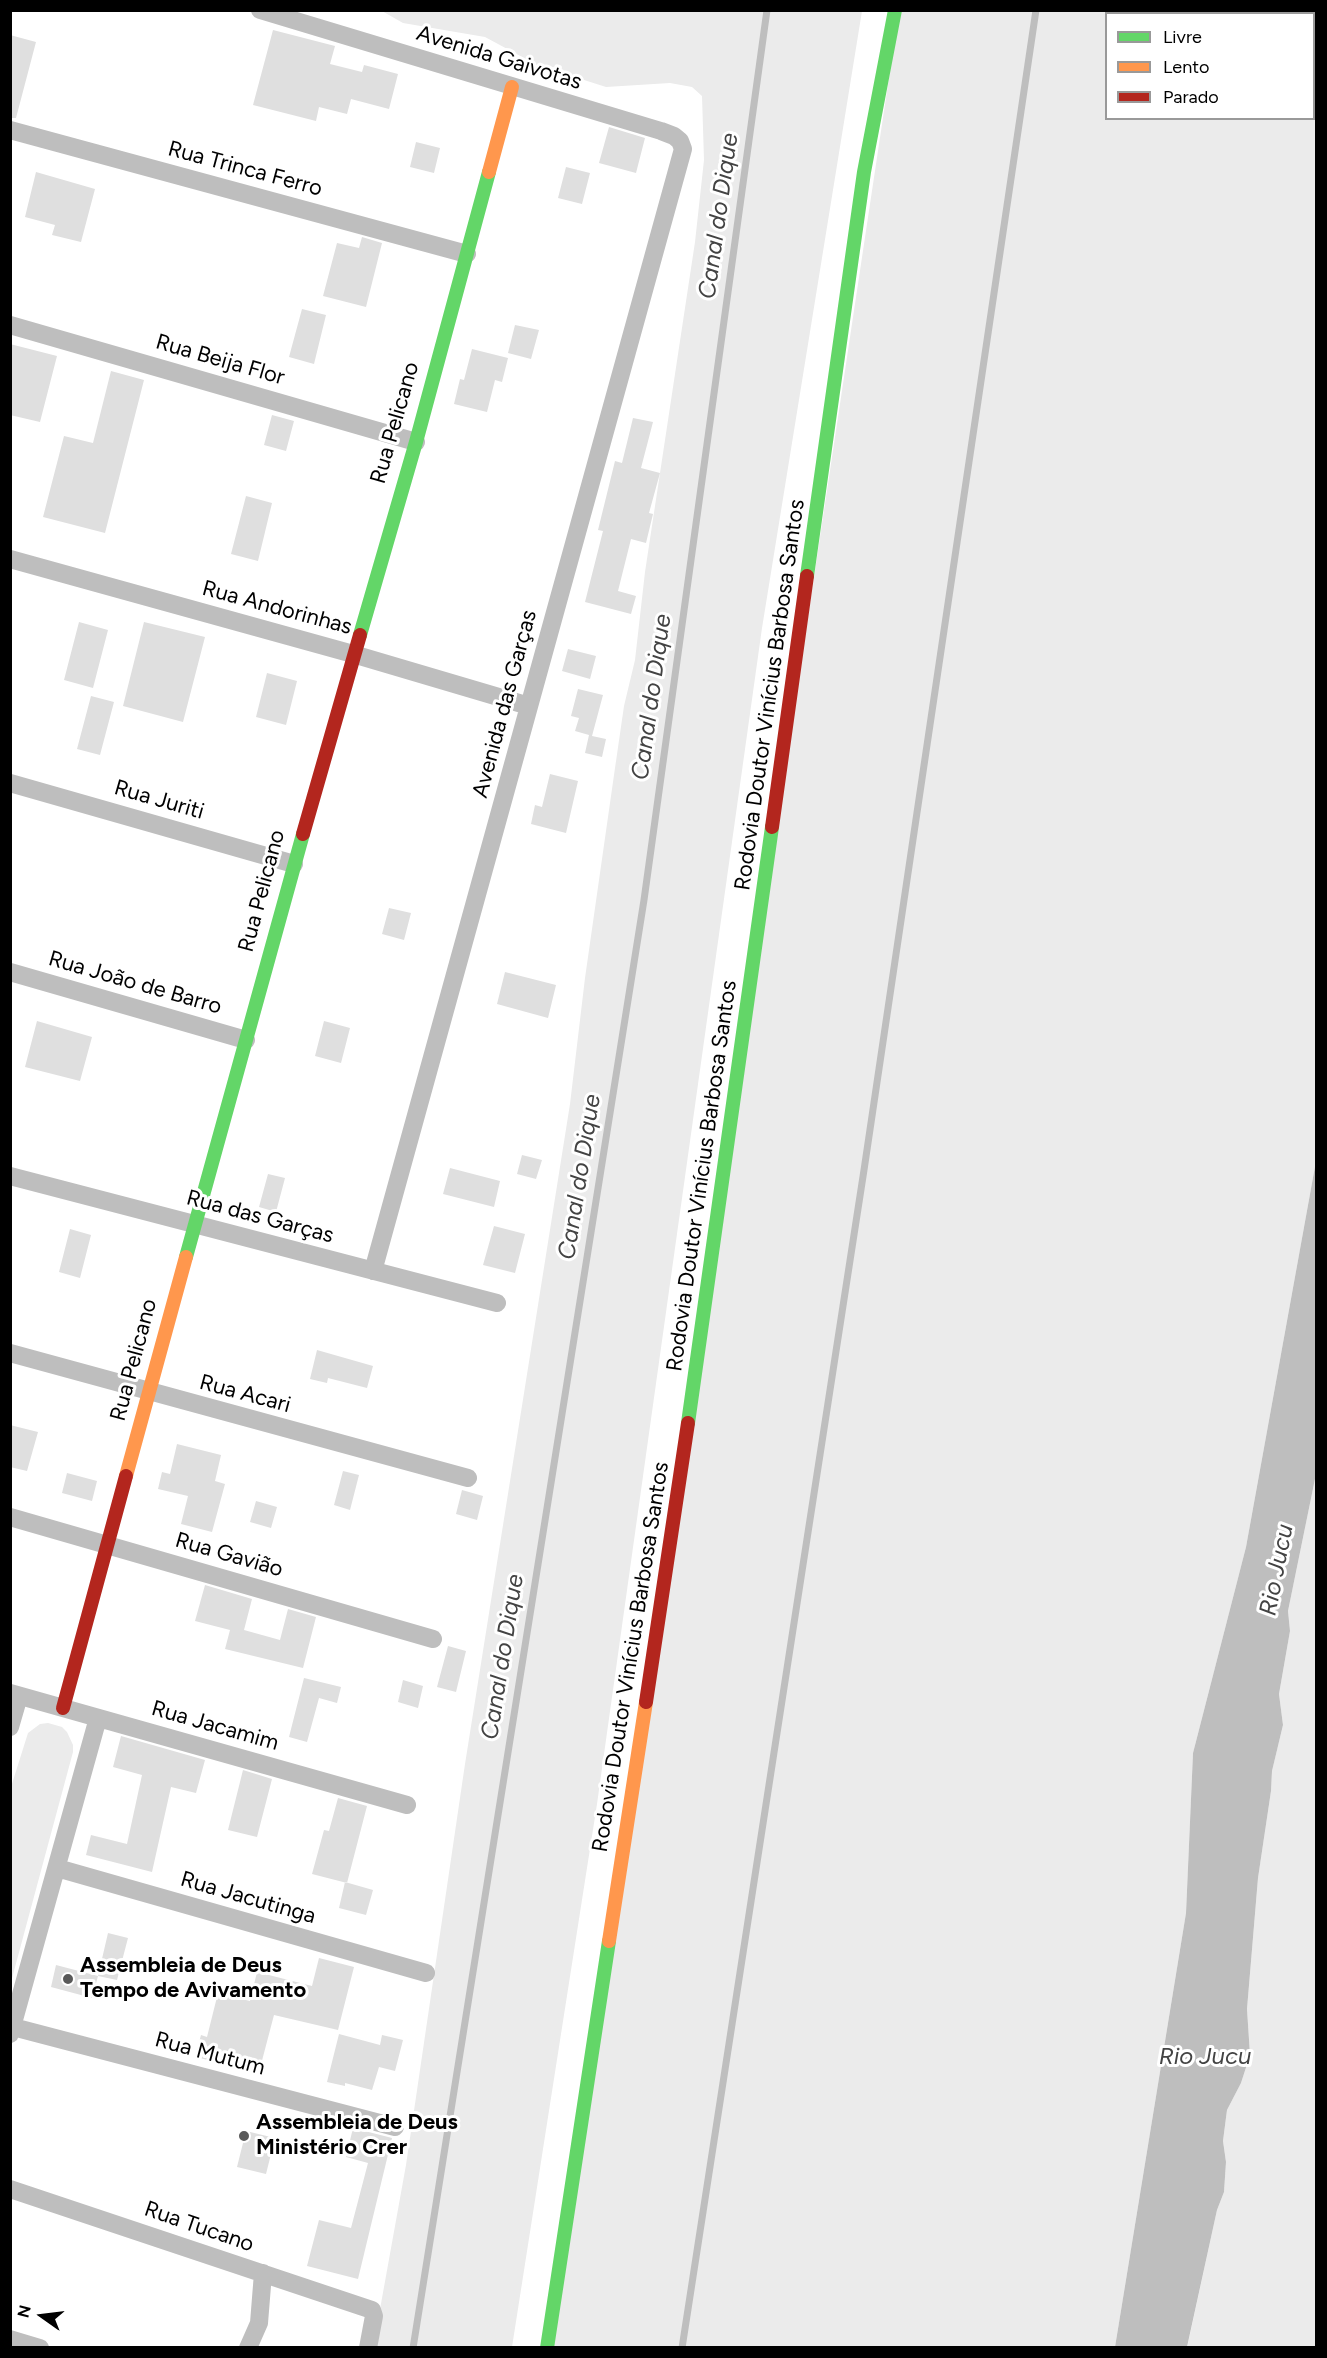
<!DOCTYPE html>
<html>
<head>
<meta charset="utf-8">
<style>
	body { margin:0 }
	#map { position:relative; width:1327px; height:2358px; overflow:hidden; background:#fff; font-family:Figtree,sans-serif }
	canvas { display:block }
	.frame { position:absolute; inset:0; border:12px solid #000; pointer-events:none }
	.legend { position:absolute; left:1105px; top:12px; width:210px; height:108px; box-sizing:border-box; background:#fff; border:2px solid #999; margin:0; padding:8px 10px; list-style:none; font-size:18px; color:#000 }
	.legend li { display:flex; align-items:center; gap:12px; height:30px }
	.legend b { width:30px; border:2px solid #999 }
	.north { position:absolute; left:12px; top:2286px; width:60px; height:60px; -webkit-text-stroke:4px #fff; paint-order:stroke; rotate:284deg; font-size:16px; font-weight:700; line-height:24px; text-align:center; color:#000 }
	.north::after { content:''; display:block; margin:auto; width:21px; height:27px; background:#000; clip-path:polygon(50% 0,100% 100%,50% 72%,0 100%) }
</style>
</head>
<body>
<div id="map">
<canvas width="1327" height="2358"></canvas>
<div class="frame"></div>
<ul class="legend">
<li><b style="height:8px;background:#63d668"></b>Livre</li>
<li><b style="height:8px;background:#ff974d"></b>Lento</li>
<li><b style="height:8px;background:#b3261e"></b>Parado</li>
</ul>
<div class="north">N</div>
</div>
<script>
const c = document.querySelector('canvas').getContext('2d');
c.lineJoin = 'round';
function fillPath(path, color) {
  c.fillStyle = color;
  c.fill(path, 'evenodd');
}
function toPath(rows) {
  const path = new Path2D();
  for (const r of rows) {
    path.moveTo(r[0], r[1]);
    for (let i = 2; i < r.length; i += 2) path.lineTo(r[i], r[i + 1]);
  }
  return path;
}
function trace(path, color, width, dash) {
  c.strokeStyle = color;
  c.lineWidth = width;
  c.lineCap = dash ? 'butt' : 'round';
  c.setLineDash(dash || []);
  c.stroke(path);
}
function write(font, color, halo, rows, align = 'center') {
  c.font = font + ' Figtree,sans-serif';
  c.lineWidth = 6;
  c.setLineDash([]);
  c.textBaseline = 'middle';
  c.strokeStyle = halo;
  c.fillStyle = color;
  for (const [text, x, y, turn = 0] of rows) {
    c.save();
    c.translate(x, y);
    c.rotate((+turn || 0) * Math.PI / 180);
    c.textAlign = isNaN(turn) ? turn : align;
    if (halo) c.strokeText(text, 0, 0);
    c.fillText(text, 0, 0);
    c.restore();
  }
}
fillPath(toPath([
	[382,11,862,11,762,628,597,1804,512,2347,373,2348,406,2165,465,1764,570,1104,585,978,614,775,624,706,635,660,645,572,695,242,704,160,702,96,692,87,670,83,606,87,537,65,485,37,403,23],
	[899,11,1316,11,1316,1161,1246,1547,1193,1753,1186,1913,1115,2347,548,2348],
	[1106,14,1314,14,1314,118,1106,118],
	[1316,1474,1316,2347,1187,2348,1217,2210,1224,2192,1226,2162,1223,2141,1227,2110,1241,2083,1250,2055,1247,2009,1258,1878,1271,1791,1272,1771,1283,1725,1279,1694,1290,1631,1288,1611],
	[48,1723,62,1727,67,1732,73,1745,73,1752,11,1982,11,1787,28,1733,40,1724]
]), '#ebebeb');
fillPath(toPath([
	[1316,1161,1316,1474,1288,1611,1290,1631,1279,1694,1283,1725,1272,1771,1271,1791,1258,1878,1247,2009,1250,2055,1241,2083,1227,2110,1223,2141,1226,2162,1224,2192,1217,2210,1187,2347,1115,2347,1186,1913,1193,1753,1246,1547]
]), '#bebebe');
trace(toPath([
	[413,2348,644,900,767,10],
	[682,2348,864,1170,1036,10]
]), '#bebebe', 7);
fillPath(toPath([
	[273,30,335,46,330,64,362,72,364,65,398,74,389,109,351,99,347,114,319,107,316,121,253,105],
	[10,35,36,42,16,118,10,118],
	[609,127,645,138,636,173,599,163],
	[416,142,440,148,434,173,410,167],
	[566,167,590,173,582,204,558,198],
	[36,172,95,189,81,242,52,235,55,225,25,217],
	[362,237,382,243,366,307,323,296,337,243,359,248],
	[302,309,326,315,314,364,289,357],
	[515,325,539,330,531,359,508,353],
	[10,344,57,356,40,422,10,415],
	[472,349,508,358,502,382,495,380,487,412,454,404,460,379,464,380],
	[111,371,144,380,105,533,43,517,64,436,93,443],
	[272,415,294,421,286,451,264,445],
	[633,418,653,422,641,468,660,473,649,513,653,514,646,543,631,539,618,591,636,596,631,614,585,602,603,531,598,530,615,461,622,463],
	[246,496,272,503,258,561,231,554],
	[79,622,108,630,93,688,64,680],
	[144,622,205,637,183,722,123,706],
	[568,649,596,656,590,679,562,671],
	[267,673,297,681,286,725,256,717],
	[578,689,603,695,592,736,606,739,602,757,585,753,589,735,575,731,579,718,571,716],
	[91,696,114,702,100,755,77,749],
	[550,774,578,781,566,833,531,824,535,805,542,807],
	[389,908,411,913,404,940,382,934],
	[505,972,556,985,548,1018,497,1004],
	[37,1021,92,1037,80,1081,25,1067],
	[324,1021,350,1028,341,1063,315,1056],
	[522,1155,542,1160,536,1179,517,1174],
	[450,1168,500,1181,494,1207,443,1194],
	[268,1174,285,1178,276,1212,259,1207],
	[494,1226,525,1234,515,1273,483,1265],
	[70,1229,91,1235,80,1278,59,1272],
	[317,1350,373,1366,367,1388,328,1378,327,1383,310,1379],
	[10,1425,38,1432,27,1471,10,1467],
	[177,1444,221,1455,215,1481,225,1484,212,1532,181,1524,188,1496,158,1489,162,1472,170,1474],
	[343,1471,359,1475,350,1510,334,1505],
	[67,1473,97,1481,92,1501,62,1493],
	[462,1490,483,1496,477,1520,456,1514],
	[256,1501,277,1507,271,1528,250,1522],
	[205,1585,252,1599,244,1630,280,1640,288,1609,316,1617,303,1668,225,1649,230,1630,195,1621],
	[448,1646,466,1651,456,1692,437,1687],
	[304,1678,341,1687,337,1703,319,1698,307,1742,289,1737],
	[403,1680,423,1686,418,1708,398,1702],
	[121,1736,205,1760,196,1793,171,1787,152,1872,86,1855,91,1835,127,1844,142,1775,113,1767],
	[243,1770,272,1779,257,1837,228,1830],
	[338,1798,367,1806,347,1883,312,1874,324,1830,329,1831],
	[345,1882,373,1890,366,1915,339,1908],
	[108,1933,128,1938,117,1980,98,1976],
	[319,1958,354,1967,338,2030,274,2015,259,2072,195,2057,201,2035,207,2037,218,1993,250,2001,257,1972,312,1986],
	[56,1965,98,1976,92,1998,51,1987],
	[339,2034,380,2045,382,2035,403,2040,395,2071,379,2067,372,2090,345,2083,345,2086,327,2082],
	[353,2128,392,2138,358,2279,307,2266,319,2220,351,2228,368,2163,346,2157],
	[246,2131,275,2138,266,2174,237,2167]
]), '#dfdfdf');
trace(toPath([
	[260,10,661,131,674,136,680,141,683,149,373,1271],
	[10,130,467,254],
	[10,325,416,442],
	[10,559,353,654,529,706],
	[10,783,294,864],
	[10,972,246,1040],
	[10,1176,497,1303],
	[10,1353,468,1478],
	[10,1517,433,1639],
	[10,1693,407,1805],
	[10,1727,19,1696],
	[57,1868,426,1973],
	[13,2027,395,2127],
	[10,2034,98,1718],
	[10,2189,372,2310,374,2316,368,2348],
	[10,2339,40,2348],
	[248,2348,259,2323,263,2273]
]), '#bebebe', 18);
trace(toPath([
	[807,576,864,172,895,10],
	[360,635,416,442,489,172],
	[186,1257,303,834],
	[688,1423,772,827],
	[547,2348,609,1941]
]), '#63d668', 14);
trace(toPath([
	[489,172,512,87],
	[126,1476,186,1257],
	[609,1941,646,1702]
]), '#ff974d', 14);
trace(toPath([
	[772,827,807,576],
	[303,834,360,635],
	[646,1702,688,1423],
	[63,1708,126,1476]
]), '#b3261e', 14);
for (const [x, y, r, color] of [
	[68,1979,6,"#595959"],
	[244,2136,6,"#595959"]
]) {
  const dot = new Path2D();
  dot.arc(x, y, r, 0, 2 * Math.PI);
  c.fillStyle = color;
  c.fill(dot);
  trace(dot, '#fff', 2);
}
write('22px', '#000', '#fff', [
	["Avenida Gaivotas",499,58,17],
	["Rua Trinca Ferro",245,169,15],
	["Rua Beija Flor",220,360,16],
	["Rua Pelicano",395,423,-74],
	["Rua Andorinhas",277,608,15],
	["Rodovia Doutor Vinícius Barbosa Santos",770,695,-82],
	["Avenida das Garças",505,704,-75],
	["Rua Juriti",159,800,16],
	["Rua Pelicano",262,891,-75],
	["Rua João de Barro",135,983,16],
	["Rodovia Doutor Vinícius Barbosa Santos",702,1176,-82],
	["Rua das Garças",260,1217,15],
	["Rua Pelicano",134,1360,-75],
	["Rua Acari",245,1394,15],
	["Rua Gavião",229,1555,16],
	["Rodovia Doutor Vinícius Barbosa Santos",631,1657,-81],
	["Rua Jacamim",215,1726,16],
	["Rua Jacutinga",248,1898,16],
	["Rua Mutum",210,2054,15],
	["Rua Tucano",199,2227,19]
]);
write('bold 22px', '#000', '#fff', [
	["Assembleia de Deus",80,1966],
	["Tempo de Avivamento",80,1991],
	["Assembleia de Deus",256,2123],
	["Ministério Crer",256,2148]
], 'left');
write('italic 24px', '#434343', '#fff', [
	["Canal do Dique",719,216,-82],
	["Canal do Dique",652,697,-82],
	["Canal do Dique",580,1177,-81],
	["Rio Jucu",1277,1570,-79],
	["Canal do Dique",503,1657,-81],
	["Rio Jucu",1205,2057]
]);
</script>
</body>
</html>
